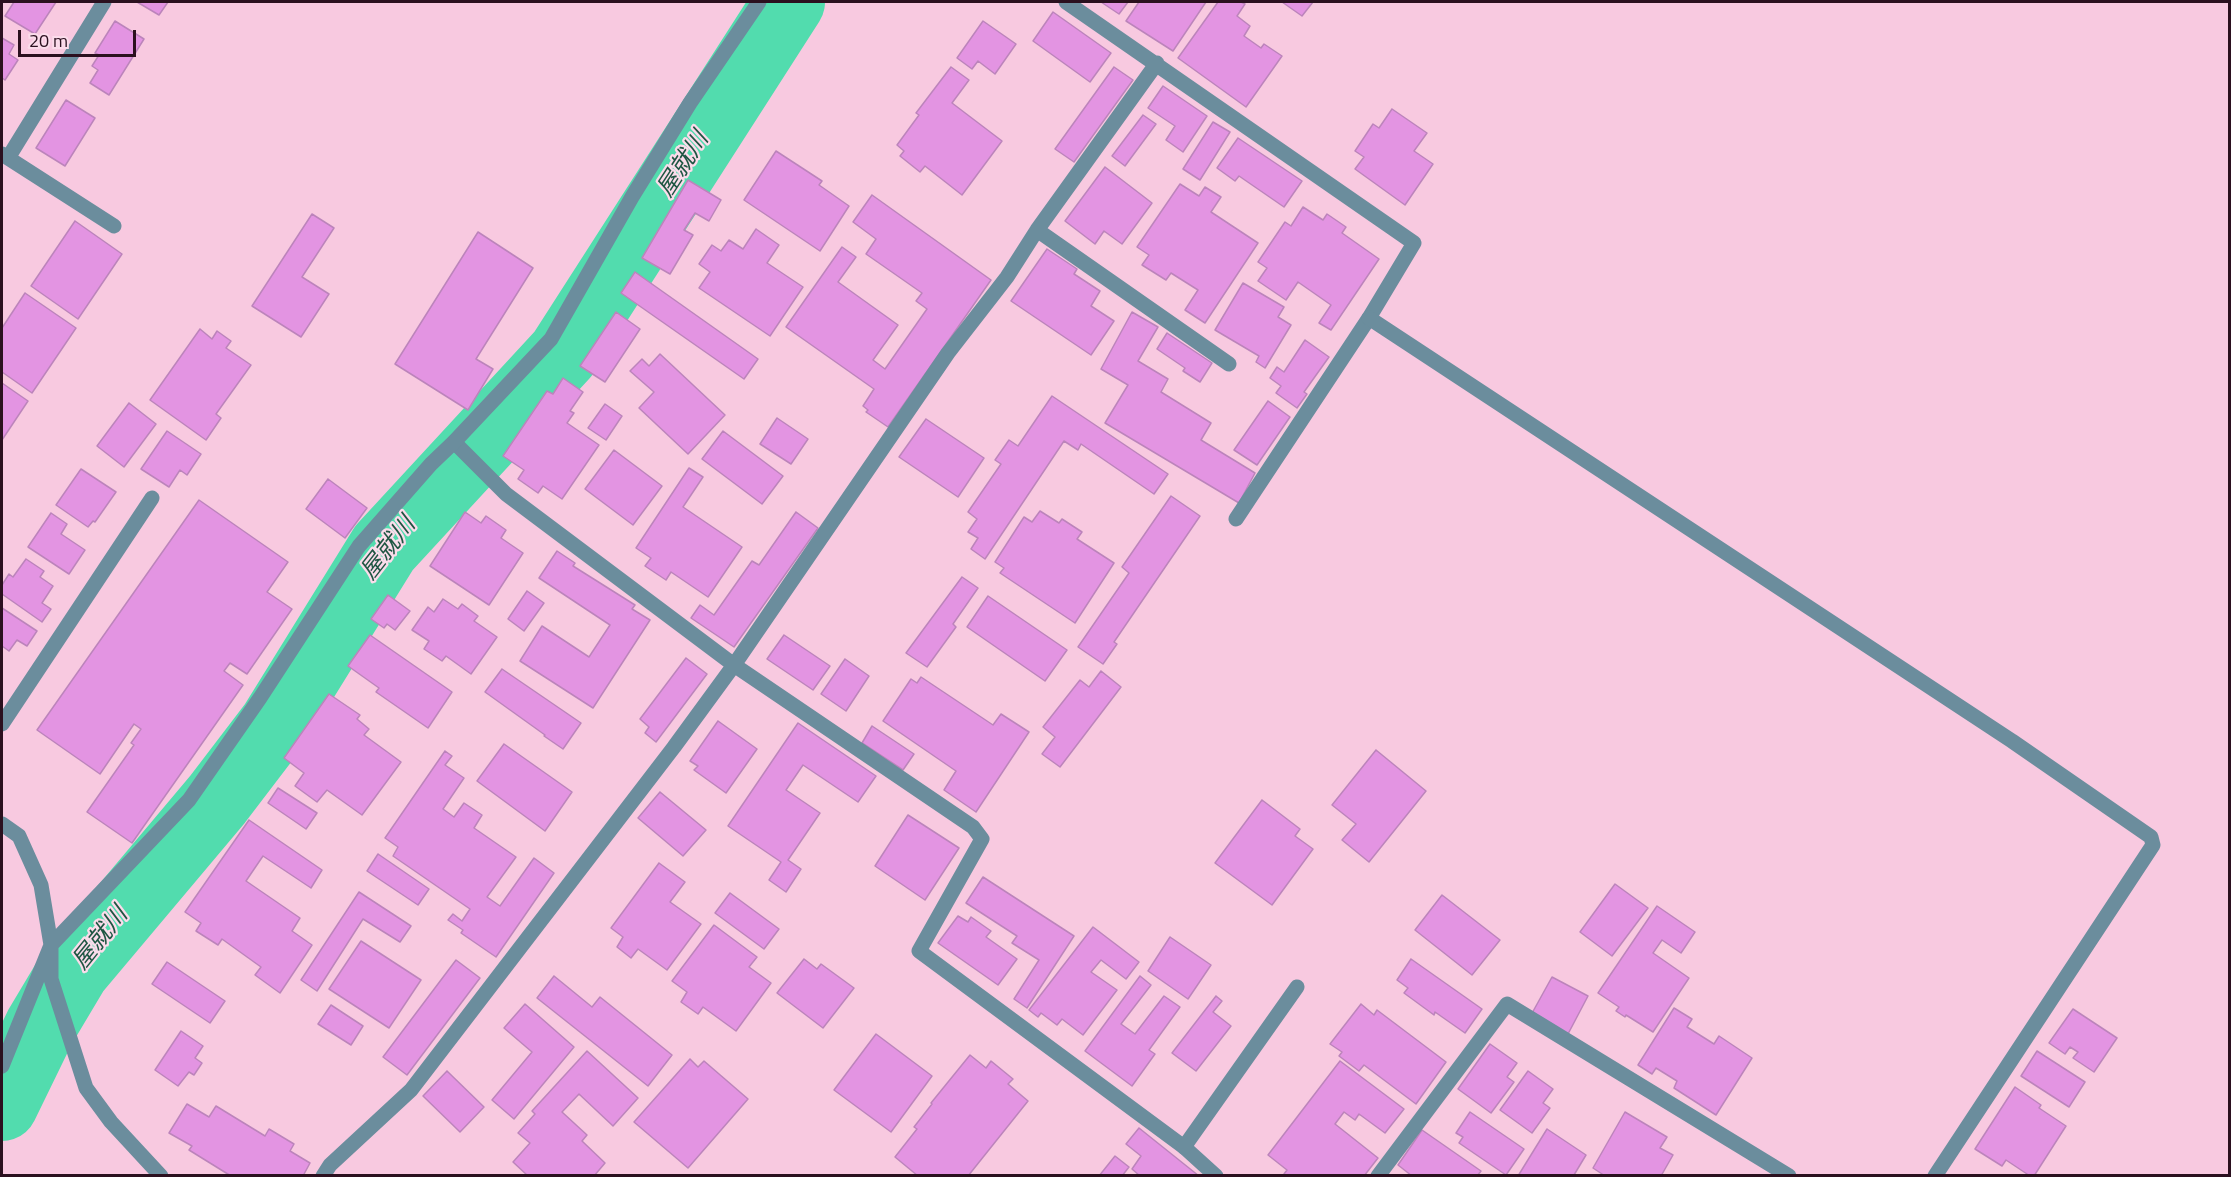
<!DOCTYPE html>
<html>
<head>
<meta charset="utf-8">
<style>
	body { margin:0 }
	#map { position:relative; width:2231px; height:1177px; overflow:hidden; background:#f8c9e0; font-family:"Titillium Web",sans-serif }
	canvas { display:block }
	.frame { position:absolute; inset:0; border:3px solid #2b101f; pointer-events:none }
	.scale { position:absolute; left:18px; top:30px; width:118px; height:27px; box-sizing:border-box; border:3px solid #2b101f; border-top:0; padding-left:8px; font-size:18px; line-height:21px; white-space:nowrap; color:#2b101f; -webkit-text-stroke:4px #fbdceb; paint-order:stroke }
</style>
</head>
<body>
<div id="map">
<canvas width="2231" height="1177"></canvas>
<div class="frame"></div>
<div class="scale">20 m</div>
</div>
<script>
const c = document.querySelector('canvas').getContext('2d');
c.lineJoin = 'round';
function toPath(rows) {
  const path = new Path2D();
  for (const r of rows) {
    path.moveTo(r[0], r[1]);
    for (let i = 2; i < r.length; i += 2) path.lineTo(r[i], r[i + 1]);
  }
  return path;
}
function trace(path, color, width, dash) {
  c.strokeStyle = color;
  c.lineWidth = width;
  c.lineCap = dash ? 'butt' : 'round';
  c.setLineDash(dash || []);
  c.stroke(path);
}
function fillPath(path, color) {
  c.fillStyle = color;
  c.fill(path, 'evenodd');
}
function write(font, color, halo, rows, align = 'center') {
  c.font = font + ' "Titillium Web","Noto Sans JP",sans-serif';
  c.lineWidth = 4.5;
  c.setLineDash([]);
  c.textBaseline = 'middle';
  c.strokeStyle = halo;
  c.fillStyle = color;
  for (const [text, x, y, turn = 0] of rows) {
    c.save();
    c.translate(x, y);
    c.rotate((+turn || 0) * Math.PI / 180);
    c.textAlign = isNaN(turn) ? turn : align;
    if (halo) c.strokeText(text, 0, 0);
    c.fillText(text, 0, 0);
    c.restore();
  }
}
trace(toPath([
	[2,1105,40,1027,74,970,217,800,275,724,384,548,563,354,789,2]
]), '#52dcae', 72);
const building = toPath([
	[14,2,56,2,35,34,5,16,14,2],
	[137,2,168,2,159,15,137,2],
	[1101,2,1128,2,1119,14,1101,2],
	[1139,2,1206,2,1173,51,1126,21,1139,2],
	[1218,2,1241,2,1245,4,1237,16,1250,26,1244,36,1261,48,1264,44,1282,56,1246,107,1178,58,1218,2],
	[1282,2,1313,2,1302,16,1282,2],
	[1053,12,1111,53,1090,82,1033,41,1053,12],
	[115,21,144,39,109,95,90,83,98,70,92,66,99,55,95,53,115,21],
	[983,21,1016,44,995,74,978,61,972,69,957,58,983,21],
	[2,38,14,45,9,54,18,60,5,80,2,78,2,38],
	[951,67,969,80,952,103,1002,141,962,195,925,166,920,172,900,156,904,151,897,145,919,115,916,113,951,67],
	[1114,67,1133,80,1074,162,1055,149,1114,67],
	[1163,86,1207,116,1183,152,1166,140,1175,126,1148,108,1163,86],
	[66,100,95,118,65,166,36,148,66,100],
	[1392,109,1427,133,1414,151,1433,164,1405,205,1355,169,1364,157,1355,151,1373,124,1379,128,1392,109],
	[1143,115,1156,124,1125,166,1112,156,1143,115],
	[1213,122,1230,132,1200,180,1183,169,1213,122],
	[1238,138,1302,181,1284,207,1239,176,1235,181,1217,168,1238,138],
	[776,151,822,181,819,185,849,206,820,251,744,200,776,151],
	[1105,167,1152,203,1122,244,1104,231,1095,244,1065,221,1105,167],
	[688,180,721,200,709,221,695,213,684,230,693,235,670,274,642,258,688,180],
	[1180,184,1199,196,1205,187,1221,197,1211,212,1258,243,1205,323,1185,310,1198,290,1171,273,1166,280,1142,265,1149,255,1137,247,1180,184],
	[872,195,991,280,888,427,866,412,868,410,863,406,874,389,786,327,842,247,856,257,838,282,898,325,873,360,885,369,927,309,916,301,922,293,866,254,876,239,853,222,872,195],
	[1303,207,1323,220,1327,214,1346,227,1342,233,1379,259,1331,330,1319,323,1331,305,1298,282,1286,300,1258,281,1267,268,1258,262,1285,222,1291,226,1303,207],
	[312,214,334,228,302,277,329,294,301,337,252,306,312,214],
	[75,221,122,254,78,319,31,286,75,221],
	[756,229,779,245,767,263,803,287,770,336,699,288,710,272,699,264,712,245,721,251,729,240,743,249,756,229],
	[478,232,533,268,476,359,493,369,468,410,395,364,478,232],
	[1047,249,1077,269,1074,274,1100,291,1091,306,1114,321,1091,355,1011,301,1047,249],
	[635,272,758,359,744,379,621,293,635,272],
	[1243,283,1284,307,1278,317,1291,325,1265,368,1256,362,1259,356,1215,330,1243,283],
	[25,293,76,328,32,393,2,372,2,328,25,293],
	[616,312,640,329,605,382,580,366,616,312],
	[1132,312,1158,327,1138,361,1168,379,1161,392,1211,423,1201,440,1255,473,1239,503,1105,423,1128,385,1101,369,1132,312],
	[200,329,212,339,217,331,231,341,226,348,251,365,216,414,221,418,206,440,150,400,200,329],
	[1167,333,1212,363,1200,382,1183,371,1185,368,1157,349,1167,333],
	[1305,340,1329,357,1304,392,1307,394,1297,408,1276,393,1281,386,1270,378,1277,367,1284,372,1305,340],
	[660,354,725,415,688,454,639,408,654,392,630,371,642,359,649,366,660,354],
	[563,378,583,392,570,411,574,413,567,423,599,445,562,499,543,486,538,493,518,479,524,470,503,456,547,391,553,394,563,378],
	[2,383,28,401,2,440,2,383],
	[1052,396,1168,474,1154,494,1081,444,1078,450,1064,441,985,559,971,549,978,538,968,532,977,519,968,512,1001,464,995,460,1009,440,1018,446,1052,396],
	[1268,401,1290,417,1257,465,1234,450,1268,401],
	[129,403,156,424,124,467,97,446,129,403],
	[605,404,622,416,606,440,588,428,605,404],
	[777,418,808,439,791,464,760,444,777,418],
	[926,419,984,458,958,497,899,457,926,419],
	[167,431,201,454,187,475,180,470,169,487,141,469,167,431],
	[723,431,783,476,762,504,702,459,723,431],
	[614,450,662,486,633,525,585,489,614,450],
	[689,468,703,477,683,507,742,547,708,597,671,572,666,580,645,566,651,558,636,548,689,468],
	[81,469,116,492,95,522,93,521,88,527,56,505,81,469],
	[328,479,367,508,345,538,306,509,328,479],
	[1171,496,1200,516,1114,642,1117,644,1103,664,1078,647,1129,573,1122,567,1171,496],
	[199,500,288,562,267,592,292,609,247,674,230,663,224,671,243,685,132,843,87,812,134,745,131,743,141,729,134,724,100,774,37,730,199,500],
	[1040,511,1059,523,1062,519,1082,532,1077,539,1114,563,1075,623,1000,573,1004,568,995,562,1024,517,1032,522,1040,511],
	[465,512,481,523,486,516,506,530,501,538,523,553,489,605,430,566,465,512],
	[796,512,818,528,734,647,691,618,700,605,714,615,752,561,759,565,796,512],
	[51,513,67,524,61,534,85,550,69,574,28,547,51,513],
	[557,551,575,563,573,566,635,605,632,609,650,620,593,708,520,661,542,626,589,657,610,625,539,578,557,551],
	[26,559,44,571,40,577,53,586,42,603,51,609,42,622,2,594,2,585,9,574,13,577,26,559],
	[962,577,978,588,953,624,956,627,927,667,906,653,962,577],
	[527,591,544,603,524,631,508,619,527,591],
	[388,595,410,611,395,630,387,624,384,628,371,619,388,595],
	[988,596,1067,650,1045,681,967,627,988,596],
	[443,599,458,609,462,604,478,616,474,621,497,637,471,674,446,656,442,661,424,649,429,641,412,630,428,607,434,612,443,599],
	[2,608,37,631,27,646,17,640,9,651,2,646,2,608],
	[370,635,452,692,428,728,376,692,379,688,348,666,370,635],
	[784,635,830,666,813,690,767,659,784,635],
	[686,658,707,674,656,742,645,733,649,727,640,719,686,658],
	[845,659,869,676,846,711,821,694,845,659],
	[502,669,581,723,563,749,544,736,545,735,485,692,502,669],
	[1101,671,1121,687,1060,767,1042,754,1055,737,1043,727,1080,680,1089,687,1101,671],
	[921,677,993,725,1001,714,1029,732,976,812,944,790,956,771,883,721,911,679,917,683,921,677],
	[329,694,360,715,357,719,369,729,364,735,401,762,362,815,327,790,317,802,295,786,304,773,284,758,329,694],
	[718,721,757,749,726,793,694,770,698,766,690,761,718,721],
	[798,723,876,776,858,802,803,765,786,790,820,813,788,860,801,869,786,892,769,880,781,862,728,826,798,723],
	[872,726,914,754,903,770,862,743,872,726],
	[504,744,572,792,545,831,477,781,504,744],
	[1376,750,1426,791,1369,862,1342,840,1356,824,1332,805,1376,750],
	[445,751,452,756,445,765,464,778,443,809,454,817,464,803,482,815,474,828,516,857,487,897,500,906,534,858,554,873,496,957,461,933,463,930,448,920,453,914,462,921,470,909,393,856,398,847,385,838,445,751],
	[278,788,317,813,306,829,268,803,278,788],
	[660,792,706,830,683,856,638,818,660,792],
	[1262,800,1300,829,1295,836,1313,849,1272,905,1215,863,1262,800],
	[908,815,959,848,925,900,875,866,908,815],
	[249,820,322,870,311,888,263,856,246,881,300,918,292,931,312,945,280,993,255,975,261,967,222,939,218,945,196,931,201,923,185,912,249,820],
	[378,854,429,889,418,905,367,871,378,854],
	[659,863,685,882,670,902,701,924,667,970,638,949,631,958,617,947,623,937,611,928,659,863],
	[983,877,1074,936,1027,1008,1014,999,1039,960,1012,943,1017,936,966,903,983,877],
	[1615,884,1648,908,1612,956,1580,932,1615,884],
	[359,892,411,926,400,942,363,919,317,991,301,980,359,892],
	[730,893,779,929,764,949,715,913,730,893],
	[1442,895,1500,940,1472,975,1415,930,1442,895],
	[1657,906,1695,932,1681,953,1662,940,1653,953,1689,978,1653,1032,1626,1015,1625,1017,1616,1011,1619,1007,1598,993,1657,906],
	[958,916,968,922,971,917,991,931,986,937,1017,959,998,985,938,943,958,916],
	[714,925,757,957,749,967,771,983,736,1031,703,1007,698,1014,681,1002,687,992,672,981,714,925],
	[1093,927,1139,962,1126,979,1101,960,1091,972,1117,990,1083,1035,1062,1019,1057,1025,1041,1013,1038,1017,1029,1010,1093,927],
	[1170,937,1211,965,1188,999,1148,971,1170,937],
	[361,941,421,980,389,1028,329,989,361,941],
	[804,959,817,969,821,964,854,988,823,1028,777,993,804,959],
	[1411,959,1482,1009,1465,1033,1435,1012,1434,1015,1404,993,1408,988,1397,980,1411,959],
	[456,960,480,978,407,1075,383,1057,456,960],
	[167,962,225,1001,210,1023,152,984,167,962],
	[554,976,592,1007,600,997,672,1055,648,1086,537,998,554,976],
	[1140,976,1151,985,1121,1024,1135,1034,1164,996,1180,1007,1149,1050,1155,1054,1132,1086,1085,1051,1140,976],
	[1552,977,1588,996,1568,1034,1531,1015,1552,977],
	[1216,996,1222,1001,1213,1012,1231,1026,1196,1071,1172,1053,1216,996],
	[525,1004,574,1047,514,1119,492,1100,532,1052,504,1028,525,1004],
	[1361,1004,1374,1015,1377,1010,1446,1062,1416,1104,1364,1065,1359,1071,1339,1056,1342,1052,1330,1044,1361,1004],
	[331,1005,363,1026,351,1045,318,1024,331,1005],
	[1674,1008,1692,1019,1687,1027,1714,1044,1719,1036,1752,1058,1716,1115,1674,1088,1677,1081,1656,1068,1652,1074,1638,1065,1674,1008],
	[2073,1009,2117,1038,2094,1072,2073,1058,2078,1052,2070,1047,2065,1054,2049,1043,2073,1009],
	[181,1031,203,1046,195,1058,202,1063,194,1075,189,1072,178,1086,155,1070,181,1031],
	[876,1034,932,1076,891,1132,834,1090,876,1034],
	[1490,1044,1517,1063,1507,1077,1514,1082,1491,1113,1458,1089,1490,1044],
	[587,1051,638,1098,613,1126,579,1094,562,1112,587,1135,582,1141,605,1163,594,1176,528,1176,513,1162,530,1143,518,1133,535,1114,532,1111,587,1051],
	[2037,1051,2085,1082,2069,1107,2021,1076,2037,1051],
	[970,1055,986,1068,991,1061,1013,1079,1008,1084,1028,1101,968,1176,918,1176,895,1157,917,1129,914,1127,932,1104,931,1103,970,1055],
	[690,1059,698,1067,704,1061,748,1099,688,1168,634,1122,690,1059],
	[1340,1061,1404,1109,1385,1133,1359,1114,1355,1120,1344,1112,1335,1124,1378,1158,1364,1176,1285,1176,1284,1174,1287,1170,1268,1155,1340,1061],
	[447,1071,484,1107,460,1132,423,1096,447,1071],
	[1528,1071,1553,1089,1543,1103,1550,1108,1532,1133,1500,1110,1528,1071],
	[2015,1087,2041,1105,2039,1108,2066,1126,2034,1176,2030,1176,2006,1160,2002,1166,1975,1149,2015,1087],
	[187,1104,209,1117,216,1106,265,1136,269,1129,294,1144,290,1151,310,1163,303,1176,231,1176,189,1150,192,1146,169,1133,187,1104],
	[1470,1112,1524,1149,1506,1175,1459,1143,1463,1137,1456,1133,1470,1112],
	[1625,1112,1667,1137,1660,1148,1673,1155,1661,1176,1605,1176,1593,1168,1625,1112],
	[1139,1128,1199,1176,1140,1176,1132,1169,1141,1156,1126,1144,1139,1128],
	[1547,1129,1586,1155,1574,1175,1575,1176,1518,1176,1547,1129],
	[1422,1130,1481,1171,1477,1176,1412,1176,1398,1165,1422,1130],
	[1115,1156,1129,1167,1122,1176,1099,1176,1115,1156]
]);
fillPath(building, '#e394e2');
trace(building, '#bc84bb', 1.5);
trace(toPath([
	[1066,2,1414,243,1369,318,1236,519],
	[1037,230,1229,364],
	[454,442,506,494,734,665,973,827,982,839,919,951,1184,1147,1216,1176],
	[2,724,152,498],
	[323,1176,330,1165,411,1090,674,747,734,665,948,353,1007,277,1037,230,1157,63],
	[1378,1176,1507,1004,1789,1176]
]), '#6b8d9d', 15);
trace(toPath([
	[2,154,114,226],
	[8,158,104,2],
	[1369,318,2012,741,2151,837,2153,845,1935,1176],
	[2,824,19,836,41,885,51,945,51,979,86,1088,111,1122,161,1176],
	[2,1066,51,945,189,800,260,698,359,546,431,464,454,442,551,339,632,197,690,103,759,2],
	[1184,1147,1297,987]
]), '#6b8d9d', 15);
write('italic 24px', '#1f5643', '#fbdceb', [
	["屋就川",684,165,-57],
	["屋就川",389,549,-52],
	["屋就川",101,939,-51]
]);
</script>
</body>
</html>
